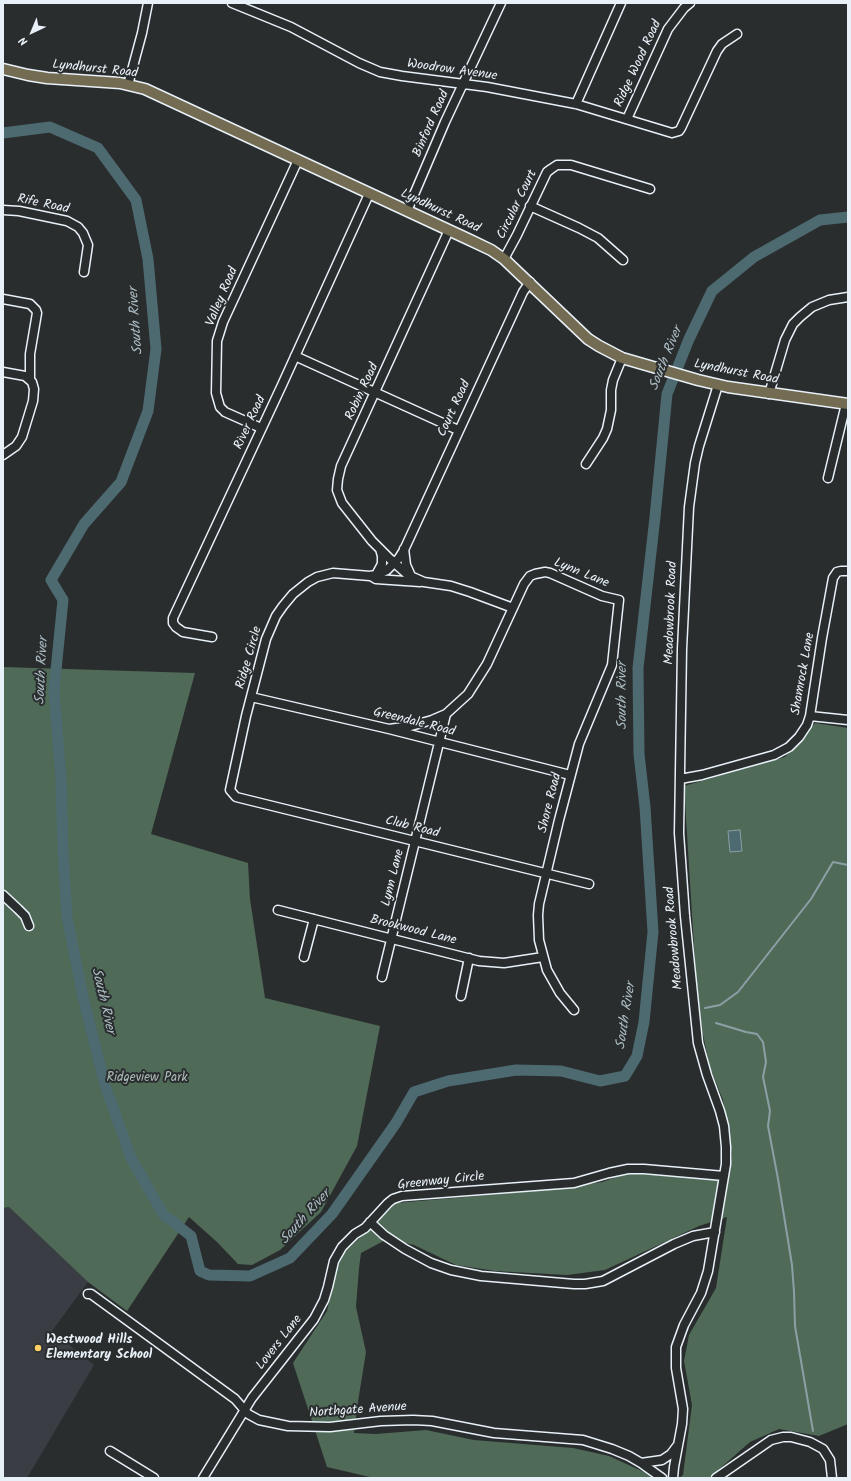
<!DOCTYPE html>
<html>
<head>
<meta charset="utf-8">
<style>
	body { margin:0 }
	#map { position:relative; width:851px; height:1481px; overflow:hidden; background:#2a2d2e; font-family:Kalam,sans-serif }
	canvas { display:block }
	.frame { position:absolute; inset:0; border:4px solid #e8f1f8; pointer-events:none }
	.north { position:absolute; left:12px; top:12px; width:40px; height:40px; -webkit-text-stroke:3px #2a2d2e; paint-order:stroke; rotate:224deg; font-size:11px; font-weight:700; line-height:16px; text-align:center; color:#e8f1f8 }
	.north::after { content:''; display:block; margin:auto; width:14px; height:18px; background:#e8f1f8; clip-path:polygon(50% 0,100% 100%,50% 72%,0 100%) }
</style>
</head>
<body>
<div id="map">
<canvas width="851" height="1481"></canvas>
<div class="frame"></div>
<div class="north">N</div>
</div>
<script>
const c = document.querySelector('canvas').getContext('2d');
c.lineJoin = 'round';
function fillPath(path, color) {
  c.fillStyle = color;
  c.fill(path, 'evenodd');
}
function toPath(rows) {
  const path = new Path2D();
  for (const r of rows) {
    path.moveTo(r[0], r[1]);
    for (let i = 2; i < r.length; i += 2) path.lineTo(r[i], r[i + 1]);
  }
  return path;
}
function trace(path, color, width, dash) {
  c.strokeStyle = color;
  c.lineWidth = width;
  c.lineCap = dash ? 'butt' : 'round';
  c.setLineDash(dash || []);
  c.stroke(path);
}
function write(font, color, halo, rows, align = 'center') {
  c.font = font + ' Kalam,sans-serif';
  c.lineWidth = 4;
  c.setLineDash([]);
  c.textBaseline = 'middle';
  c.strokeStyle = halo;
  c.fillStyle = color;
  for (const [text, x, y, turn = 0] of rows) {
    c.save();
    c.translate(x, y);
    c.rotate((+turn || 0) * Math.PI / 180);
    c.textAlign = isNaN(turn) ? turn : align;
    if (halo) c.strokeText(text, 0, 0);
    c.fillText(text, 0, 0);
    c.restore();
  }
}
fillPath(toPath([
	[9,1207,88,1282,52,1331,94,1365,27,1478,3,1478,3,1208]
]), '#3a3e44');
fillPath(toPath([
	[3,667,195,673,151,834,248,863,250,899,265,998,380,1026,357,1146,321,1212,280,1250,252,1265,238,1264,217,1242,189,1217,127,1311,88,1282,9,1207,3,1208],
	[815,723,848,728,848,1424,819,1436,779,1429,750,1442,709,1478,679,1478,683,1475,692,1405,684,1361,689,1335,716,1288,727,1217,699,1226,605,1270,567,1275,495,1271,456,1265,414,1245,401,1242,393,1236,361,1253,359,1268,356,1307,366,1352,357,1408,354,1433,376,1434,426,1430,474,1440,573,1448,609,1456,644,1472,653,1478,374,1478,327,1467,293,1363,327,1311,336,1269,345,1252,396,1203,546,1190,602,1182,628,1173,715,1179,730,1174,732,1154,723,1100,710,1068,702,1030,696,978,684,786,785,757]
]), '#506a58');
const water = toPath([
	[740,830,742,851,730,852,728,831,740,830]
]);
fillPath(water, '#4d6a70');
trace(water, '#8ba0a6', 1);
trace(toPath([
	[705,1008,720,1005,738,992,811,899,833,862,848,865],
	[716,1023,746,1032,757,1034,763,1042,766,1062,763,1077,770,1111,768,1126,778,1179,792,1265,794,1292,795,1326,813,1431]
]), '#8ba0a6', 2);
trace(toPath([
	[3,133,50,127,98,148,136,200,148,259,156,349,148,411,121,482,84,524,51,580,63,600,54,690,61,780,63,852,67,917,83,997,105,1085,131,1158,163,1214,191,1236,200,1271,209,1275,250,1276,290,1258,332,1214,396,1123,414,1092,448,1081,516,1070,561,1071,600,1081,625,1076,637,1056,644,1022,653,932,645,807,639,754,638,668,655,517,667,394,689,339,712,291,754,257,820,220,848,217]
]), '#4d6a70', 11);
const minor = toPath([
	[232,3,291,27,359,63,380,72,402,76,487,87,576,104,672,133,679,131,681,128,717,51,722,44,737,34],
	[128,85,142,33,148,3],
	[576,104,621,3],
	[627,119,668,29,684,8,690,3],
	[530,206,579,228,598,238,623,260],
	[3,210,19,211,67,221,78,227,83,233,88,245,84,272],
	[407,211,445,122,501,3],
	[449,230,341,466,338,479,337,490,342,503,372,541,390,559,408,575,424,582,451,586,470,592,513,608],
	[504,259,517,235,547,172,551,169,557,165,571,165,650,189],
	[530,282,523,292,404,550,399,558,387,570,376,575,370,576,333,573,317,577,308,582,293,594,283,606,276,616,266,639,246,716,230,790,236,797,589,884],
	[3,299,30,304,36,310,37,313,30,354,30,379],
	[295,356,458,430],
	[3,372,25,376,32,382,34,389,33,401,22,437,16,446,3,455],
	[769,394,785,340,793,324,800,317,812,307,829,300,848,297],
	[261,428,225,412,220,407,216,393,217,341,223,322,298,160],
	[586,464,603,438,607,429,611,410,611,390,613,380,622,358],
	[828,478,846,404],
	[404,549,406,565,411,576],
	[376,575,382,564,382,556,380,549],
	[371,576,376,579,420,582],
	[212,637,183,632,176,627,173,623,173,618,282,385,369,194],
	[251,697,389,729,570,775],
	[810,716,848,720],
	[389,729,411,726,432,720,446,714,468,694,487,664,524,584,530,576,535,574,545,572,550,573,602,596,619,600,612,665,579,744,559,820,539,904,538,915,539,940,547,970,560,993,574,1010],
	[680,779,702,775,774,755,789,747,799,737,807,725,810,716,822,638,833,578,837,572,841,571,848,571],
	[3,895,18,909,25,916,29,926],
	[278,910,479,961,504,963,543,957],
	[304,957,314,919],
	[382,977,446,714],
	[461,996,469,958],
	[370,1222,384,1235,405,1249,431,1263,451,1270,481,1276,574,1284,585,1284,603,1281,674,1244,693,1236,715,1232],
	[88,1294,91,1294,235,1399,248,1414,259,1420,288,1426,330,1427,381,1421,413,1420,432,1421,494,1433,583,1440,612,1449,629,1456,641,1463,662,1478],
	[110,1451,154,1478],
	[641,1463,662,1460,671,1454,677,1446],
	[203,1478,252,1398,314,1319,324,1300,328,1287,334,1261,342,1247,355,1234,365,1228,388,1203,393,1199,402,1196,574,1183,609,1173,628,1169,644,1169,724,1176],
	[673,1478,674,1467,682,1424,683,1409,676,1368,676,1347,684,1325,701,1293,708,1271,726,1164,726,1147,724,1126,720,1111,707,1075,698,1043,685,916,679,833,682,649,689,507,695,463,699,446,718,385],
	[716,1478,771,1440,783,1437,791,1437,810,1442,823,1449,830,1460,832,1478]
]);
const major = toPath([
	[3,69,28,75,47,78,120,83,145,89,470,240,491,250,504,259,588,339,599,346,622,358,698,380,728,387,848,404]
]);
trace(minor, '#e8f1f8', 11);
trace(major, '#e8f1f8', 13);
trace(minor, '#2a2d2e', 8);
trace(major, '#736b52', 10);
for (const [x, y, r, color] of [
	[38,1348,4,"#ffd166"]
]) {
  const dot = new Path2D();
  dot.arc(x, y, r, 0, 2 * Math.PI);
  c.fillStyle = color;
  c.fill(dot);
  trace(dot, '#2a2d2e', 1.5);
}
write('13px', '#e8f1f8', '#2a2d2e', [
	["Ridge Wood Road",639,64,-65],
	["Lyndhurst Road",95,70,6],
	["Woodrow Avenue",452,71,8],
	["Binford Road",432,124,-66],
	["Rife Road",43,205,12],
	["Circular Court",518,205,-64],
	["Lyndhurst Road",440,212,25],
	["Valley Road",223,297,-67],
	["Lyndhurst Road",736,373,11],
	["Robin Road",363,392,-65],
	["Court Road",455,409,-65],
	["River Road",251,423,-65],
	["Lynn Lane",581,574,22],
	["Meadowbrook Road",672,613,-88],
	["Ridge Circle",250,658,-74],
	["Shamrock Lane",804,674,-80],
	["Greendale Road",414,723,14],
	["Shore Road",551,803,-76],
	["Club Road",412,828,14],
	["Lynn Lane",394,878,-76],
	["Brookwood Lane",413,931,14],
	["Meadowbrook Road",675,938,-95],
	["Greenway Circle",441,1182,-6],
	["Lovers Lane",280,1343,-52],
	["Northgate Avenue",358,1411,-4]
]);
write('13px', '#abbbb8', '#2a2d2e', [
	["Ridgeview Park",147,1079]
]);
write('bold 13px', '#e8f1f8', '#2a2d2e', [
	["Westwood Hills",46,1341],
	["Elementary School",46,1356]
], 'left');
write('italic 14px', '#aabbc2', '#2a2d2e', [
	["South River",137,321,-94],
	["South River",667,359,-68],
	["South River",43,671,-87],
	["South River",624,696,-90],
	["South River",102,1001,77],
	["South River",627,1016,-81],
	["South River",306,1218,-48]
]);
</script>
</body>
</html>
